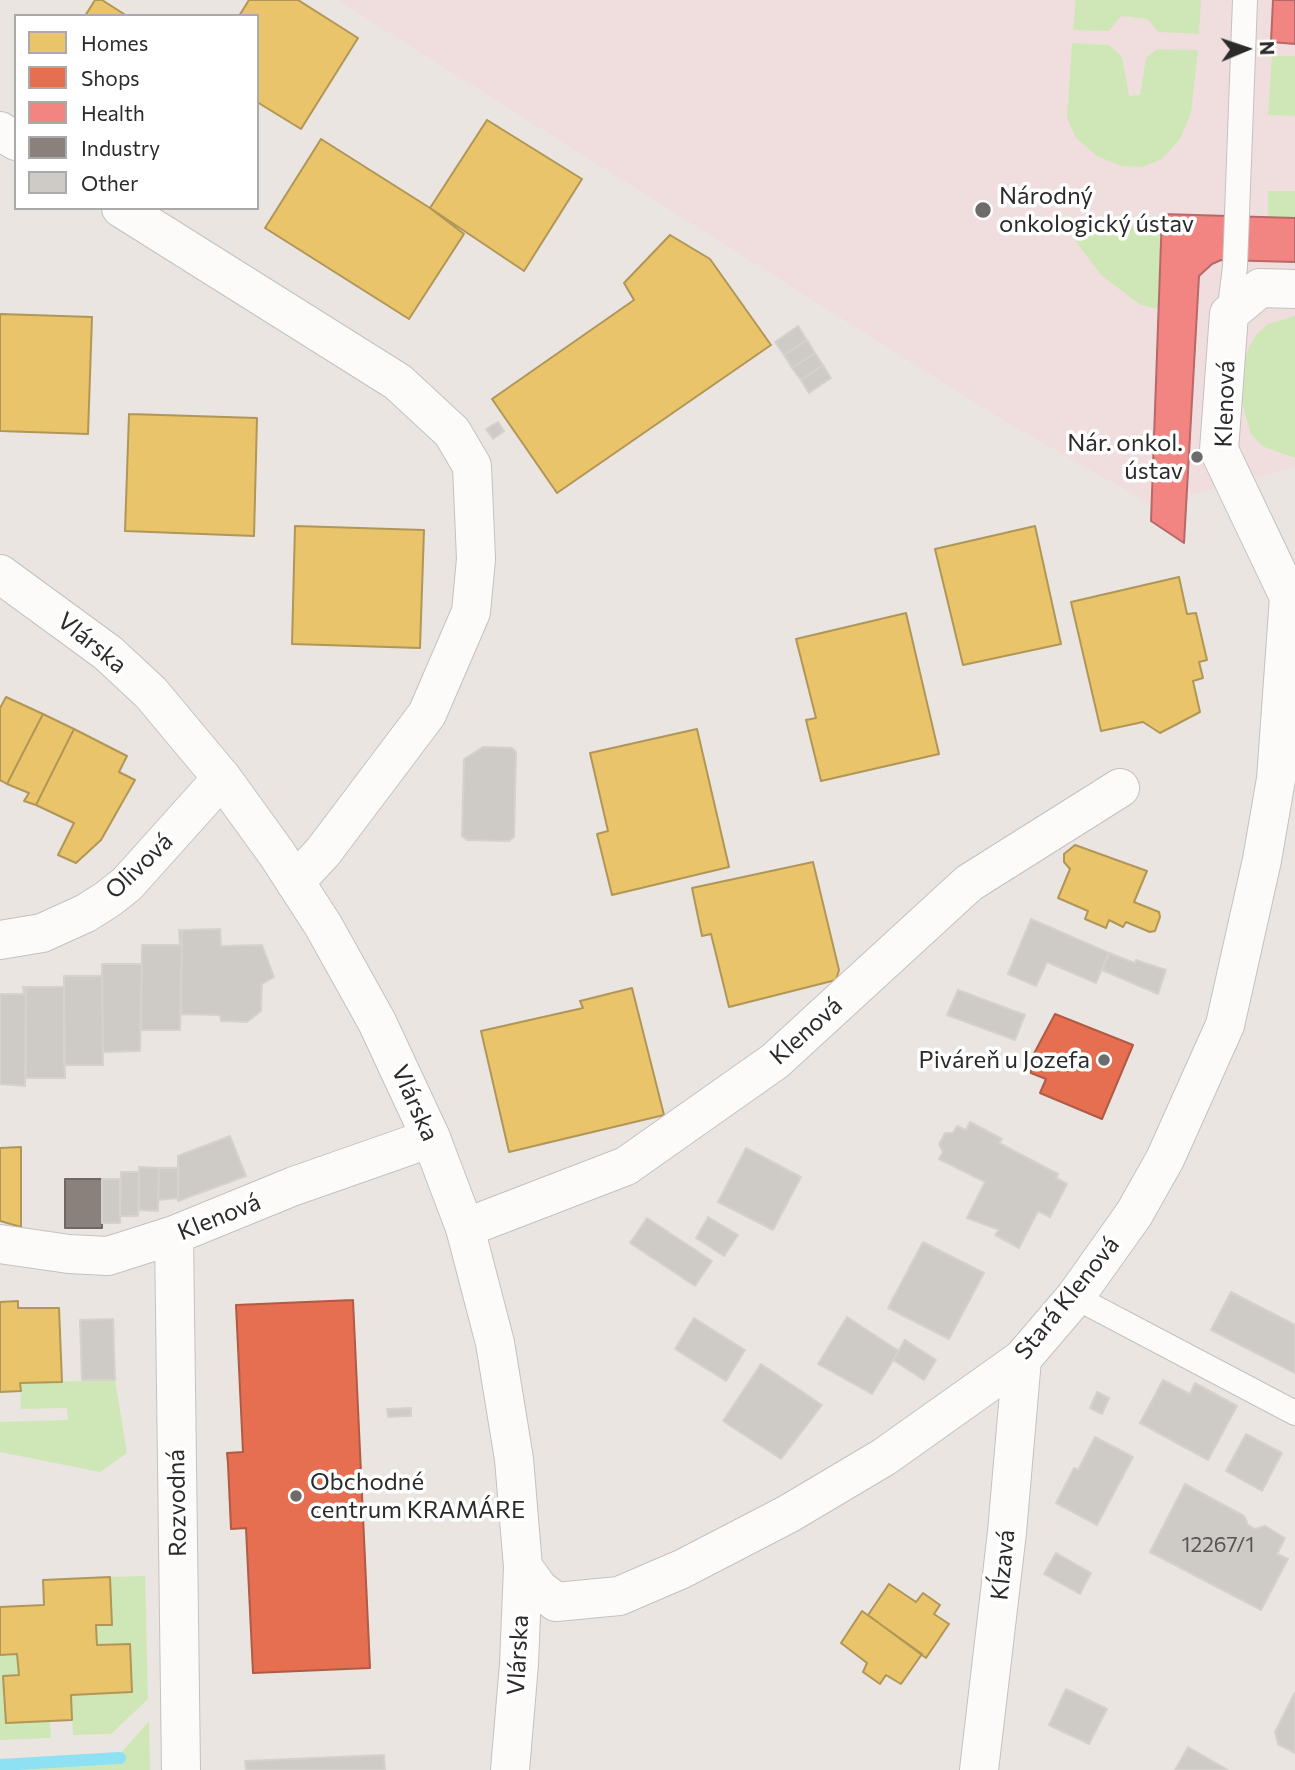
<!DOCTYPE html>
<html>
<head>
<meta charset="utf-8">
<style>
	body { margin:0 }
	#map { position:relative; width:1295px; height:1770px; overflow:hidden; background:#eae5e0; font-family:Commissioner,sans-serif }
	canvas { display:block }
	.legend { position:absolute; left:14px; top:14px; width:245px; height:196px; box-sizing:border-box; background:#fff; border:2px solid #aaa; margin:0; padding:9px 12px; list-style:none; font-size:21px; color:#2b2b2b }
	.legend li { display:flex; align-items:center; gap:14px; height:35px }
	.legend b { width:35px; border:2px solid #aaa }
	.north { position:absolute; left:1211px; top:14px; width:70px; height:70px; -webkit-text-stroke:5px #fff; paint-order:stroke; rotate:88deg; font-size:19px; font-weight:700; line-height:28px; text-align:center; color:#2b2b2b }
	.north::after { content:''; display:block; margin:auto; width:24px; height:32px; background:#2b2b2b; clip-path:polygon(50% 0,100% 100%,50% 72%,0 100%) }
</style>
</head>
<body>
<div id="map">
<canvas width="1295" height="1770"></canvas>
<ul class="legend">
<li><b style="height:19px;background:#e9c46a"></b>Homes</li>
<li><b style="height:19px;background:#e76f51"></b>Shops</li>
<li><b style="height:19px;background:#f28482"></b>Health</li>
<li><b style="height:19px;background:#8a817c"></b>Industry</li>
<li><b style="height:19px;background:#cecbc7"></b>Other</li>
</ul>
<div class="north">N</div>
</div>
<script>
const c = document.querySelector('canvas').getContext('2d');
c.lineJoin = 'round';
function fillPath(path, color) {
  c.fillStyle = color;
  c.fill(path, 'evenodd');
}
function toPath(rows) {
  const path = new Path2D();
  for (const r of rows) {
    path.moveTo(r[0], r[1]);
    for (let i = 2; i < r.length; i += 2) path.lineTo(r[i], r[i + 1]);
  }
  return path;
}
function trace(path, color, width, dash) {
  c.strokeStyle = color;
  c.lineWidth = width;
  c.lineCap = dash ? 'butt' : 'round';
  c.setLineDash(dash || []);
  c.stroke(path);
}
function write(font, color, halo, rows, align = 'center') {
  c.font = font + ' Commissioner,sans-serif';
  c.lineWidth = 7;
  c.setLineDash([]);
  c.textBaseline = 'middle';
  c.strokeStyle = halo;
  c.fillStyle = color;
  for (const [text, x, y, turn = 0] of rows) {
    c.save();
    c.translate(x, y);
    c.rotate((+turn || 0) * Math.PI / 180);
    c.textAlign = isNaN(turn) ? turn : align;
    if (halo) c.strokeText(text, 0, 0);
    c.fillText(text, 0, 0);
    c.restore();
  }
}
fillPath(toPath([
	[337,0,1295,0,1295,467,1152,505,1004,421]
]), '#f0dede');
fillPath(toPath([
	[1076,0,1201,0,1199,34,1158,32,1148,19,1121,16,1109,31,1073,30],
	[1072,43,1109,45,1122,57,1129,96,1140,95,1146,58,1157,49,1198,50,1191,113,1180,139,1162,159,1142,167,1121,166,1097,156,1076,138,1067,118],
	[1272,56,1295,56,1295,116,1268,115],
	[1268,191,1295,191,1295,218,1268,218],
	[1064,215,1095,226,1161,227,1158,309,1141,305,1102,276,1079,246],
	[1295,316,1295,457,1292,457,1262,446,1251,434,1242,403,1244,365,1248,349,1256,335,1268,324],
	[115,1380,127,1453,100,1472,0,1452,0,1422,68,1420,67,1408,21,1409,20,1383],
	[145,1576,148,1699,111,1734,73,1735,71,1695,132,1692,130,1644,97,1645,96,1625,112,1624,110,1577],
	[17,1654,19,1675,3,1676,6,1723,50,1721,51,1738,0,1740,0,1655],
	[149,1721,150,1770,0,1770,0,1762,120,1754]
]), '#cfe7b6');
const homes = toPath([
	[95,0,102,0,127,16,85,16,95,0],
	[249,0,298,0,358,38,301,129,257,102,257,16,239,16,249,0],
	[487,120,582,179,524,271,430,208,487,120],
	[321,139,430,208,464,234,409,319,265,228,321,139],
	[670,235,710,259,771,345,557,493,492,399,634,300,624,283,670,235],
	[0,314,92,317,88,434,0,431,0,314],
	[129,414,257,418,254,536,125,531,129,414],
	[295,526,424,530,420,648,292,644,295,526],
	[1035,526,1061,644,963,665,935,549,1035,526],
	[1179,577,1187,614,1196,613,1207,660,1199,662,1203,678,1193,681,1200,712,1160,733,1143,722,1101,731,1071,602,1179,577],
	[906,613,939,754,821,781,806,720,816,718,796,639,906,613],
	[6,697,43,714,7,784,0,780,0,708,6,697],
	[43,714,74,729,36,805,24,801,29,793,7,784,43,714],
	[74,729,127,756,119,772,135,780,101,840,76,863,58,855,74,823,36,805,74,729],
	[697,729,729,867,612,895,597,834,608,831,590,753,697,729],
	[1075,845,1147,871,1134,902,1159,912,1160,917,1155,931,1150,932,1126,922,1123,927,1109,920,1106,928,1085,919,1088,911,1058,898,1070,869,1064,862,1064,854,1075,845],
	[813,862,839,970,836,980,729,1007,711,934,702,936,692,888,813,862],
	[632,988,664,1115,509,1152,481,1031,583,1008,580,1001,632,988],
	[21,1147,21,1227,0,1221,0,1148,21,1147],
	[18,1301,18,1308,59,1308,62,1382,20,1383,21,1391,0,1392,0,1302,18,1301],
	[110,1577,112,1625,96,1625,97,1645,130,1644,132,1692,71,1695,72,1720,6,1723,3,1676,19,1675,17,1654,0,1655,0,1607,44,1605,43,1580,110,1577],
	[889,1584,916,1602,923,1593,940,1605,934,1614,949,1624,926,1658,868,1615,889,1584],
	[862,1611,922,1654,901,1684,886,1675,880,1684,863,1672,867,1663,841,1643,862,1611]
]);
fillPath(homes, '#e9c46a');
trace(homes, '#b09657', 2);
const shops = toPath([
	[1055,1014,1133,1045,1102,1119,1040,1093,1046,1079,1031,1073,1029,1063,1055,1014],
	[353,1300,370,1668,253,1673,246,1528,231,1529,228,1464,227,1453,243,1452,236,1305,353,1300]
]);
fillPath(shops, '#e76f51');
trace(shops, '#af5b46', 2);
const health = toPath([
	[1273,0,1295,0,1295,44,1271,42,1273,0],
	[1162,214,1295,218,1295,262,1221,260,1212,264,1199,276,1184,543,1151,521,1162,214]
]);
fillPath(health, '#f28482');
trace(health, '#b66968', 2);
const industry = toPath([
	[65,1179,102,1179,102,1228,65,1228,65,1179]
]);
fillPath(industry, '#8a817c');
trace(industry, '#6e6764', 2);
trace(toPath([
	[0,1765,120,1758]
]), '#8ee1f2', 12);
const building = toPath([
	[798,326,807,340,784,355,775,342,798,326],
	[807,340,815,353,792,368,784,355,807,340],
	[815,353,823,365,801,380,792,368,815,353],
	[823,365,831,378,809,393,801,380,823,365],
	[498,422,504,431,493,439,486,429,498,422],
	[483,747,512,748,516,752,514,837,509,841,467,840,462,836,464,759,483,747],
	[1031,919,1109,953,1096,983,1047,962,1036,986,1008,974,1031,919],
	[220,929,221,946,262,945,274,977,262,984,261,1011,247,1022,221,1021,220,1015,181,1014,182,930,220,929],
	[179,930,182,930,182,938,180,1030,141,1030,142,945,180,945,179,930],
	[1109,953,1135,963,1136,960,1166,970,1158,994,1102,970,1109,953],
	[102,964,142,964,140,1051,103,1052,102,964],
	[64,976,102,976,103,1065,64,1065,64,976],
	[23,987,26,987,25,1086,0,1084,0,994,24,994,23,987],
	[26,987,64,987,65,1078,26,1078,26,987],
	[958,990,1025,1015,1015,1040,947,1015,958,990],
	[970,1122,1002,1139,999,1143,1058,1174,1056,1178,1067,1184,1050,1217,1038,1211,1019,1248,995,1235,999,1230,967,1218,985,1182,939,1159,943,1152,939,1144,945,1133,953,1133,957,1126,966,1130,970,1122],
	[230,1136,246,1176,178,1201,178,1156,230,1136],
	[746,1148,801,1177,773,1230,718,1202,746,1148],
	[139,1167,159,1168,158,1211,139,1210,139,1167],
	[159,1168,179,1168,178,1198,158,1200,159,1168],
	[121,1172,139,1172,138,1216,120,1216,121,1172],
	[102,1179,120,1179,120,1223,102,1223,102,1179],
	[708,1217,738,1235,724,1256,696,1238,708,1217],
	[647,1218,712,1261,695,1286,630,1243,647,1218],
	[923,1242,984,1273,949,1339,888,1308,923,1242],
	[1231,1292,1295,1325,1295,1373,1211,1330,1231,1292],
	[847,1317,899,1351,872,1394,818,1364,847,1317],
	[694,1318,745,1350,726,1381,675,1349,694,1318],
	[113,1319,115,1380,82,1380,80,1320,113,1319],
	[905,1340,936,1360,924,1380,893,1360,905,1340],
	[761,1364,822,1405,781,1459,723,1421,761,1364],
	[1163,1380,1190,1394,1195,1383,1237,1406,1208,1460,1140,1423,1163,1380],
	[1097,1392,1109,1398,1102,1414,1090,1408,1097,1392],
	[411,1408,411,1416,388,1417,387,1409,411,1408],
	[1246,1434,1282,1453,1262,1491,1226,1471,1246,1434],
	[1095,1437,1133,1457,1097,1525,1056,1503,1074,1468,1078,1470,1095,1437],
	[1185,1484,1244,1516,1248,1525,1255,1529,1265,1526,1285,1538,1277,1554,1288,1559,1261,1610,1150,1552,1185,1484],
	[1056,1553,1091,1573,1080,1594,1044,1574,1056,1553],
	[1066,1689,1107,1709,1089,1744,1049,1725,1066,1689],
	[1295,1692,1295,1753,1278,1744,1275,1732,1295,1692],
	[1188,1747,1228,1770,1175,1770,1188,1747],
	[384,1755,385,1770,246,1770,245,1761,384,1755]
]);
fillPath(building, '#cecbc7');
trace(building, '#d5d1cc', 2);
const lane = toPath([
	[1229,314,1235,267,1245,0],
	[1075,1297,1295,1413]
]);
const street = toPath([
	[0,131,16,141],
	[121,208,398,382,452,432,472,466,476,559,471,612,427,714,323,852,295,882],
	[1289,597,1219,450,1229,314,1260,288,1295,289],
	[0,940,42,933,86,913,108,899,127,884,222,778],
	[465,1228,626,1166,775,1061,969,883,1120,788],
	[174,1235,181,1770],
	[0,1244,69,1254,108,1256,174,1235,294,1186,431,1138],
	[510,1770,519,1664,523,1567],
	[979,1770,1007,1532,1022,1359]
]);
const secondary = toPath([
	[0,574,108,653,151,693,222,778,277,854,323,925,377,1022,431,1138,465,1228,495,1343,514,1459,523,1567,539,1589,556,1602,619,1596,682,1569,788,1514,884,1457,1022,1359,1075,1297,1134,1214,1165,1159,1225,1025,1262,860,1276,779,1289,597]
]);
trace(lane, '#c3c2c2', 26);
trace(street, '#c3c2c2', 40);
trace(secondary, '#c3c2c2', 40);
trace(lane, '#fcfbfa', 24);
trace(street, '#fcfbfa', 38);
trace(secondary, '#fcfbfa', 38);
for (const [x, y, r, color] of [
	[983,210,9,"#6e6c6a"],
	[1197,457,7,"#6e6c6a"],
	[1104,1060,7,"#6e6c6a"],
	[296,1496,7,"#6e6c6a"]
]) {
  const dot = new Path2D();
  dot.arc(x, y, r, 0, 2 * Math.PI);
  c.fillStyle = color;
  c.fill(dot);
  trace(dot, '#fff', 2.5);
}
write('21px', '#565554', null, [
	["12267/1",1218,1545]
]);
write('24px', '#2b2b2b', '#fff', [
	["Národný",999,196],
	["onkologický ústav",999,224],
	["Nár. onkol.",1183,443,"right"],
	["ústav",1183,471,"right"],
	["Piváreň u Jozefa",1090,1060,"right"],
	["Obchodné",310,1482],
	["centrum KRAMÁRE",310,1510]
], 'left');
write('24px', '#2b2b2b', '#fff', [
	["Klenová",1225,404,-88],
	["Vlárska",92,643,39],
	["Olivová",139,866,-44],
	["Klenová",806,1031,-42],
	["Vlárska",415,1103,66],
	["Klenová",219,1217,-22],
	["Stará Klenová",1067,1298,-51],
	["Rozvodná",177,1503,-91],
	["Kĺzavá",1003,1565,-84],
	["Vlárska",518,1655,-87]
]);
</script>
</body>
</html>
